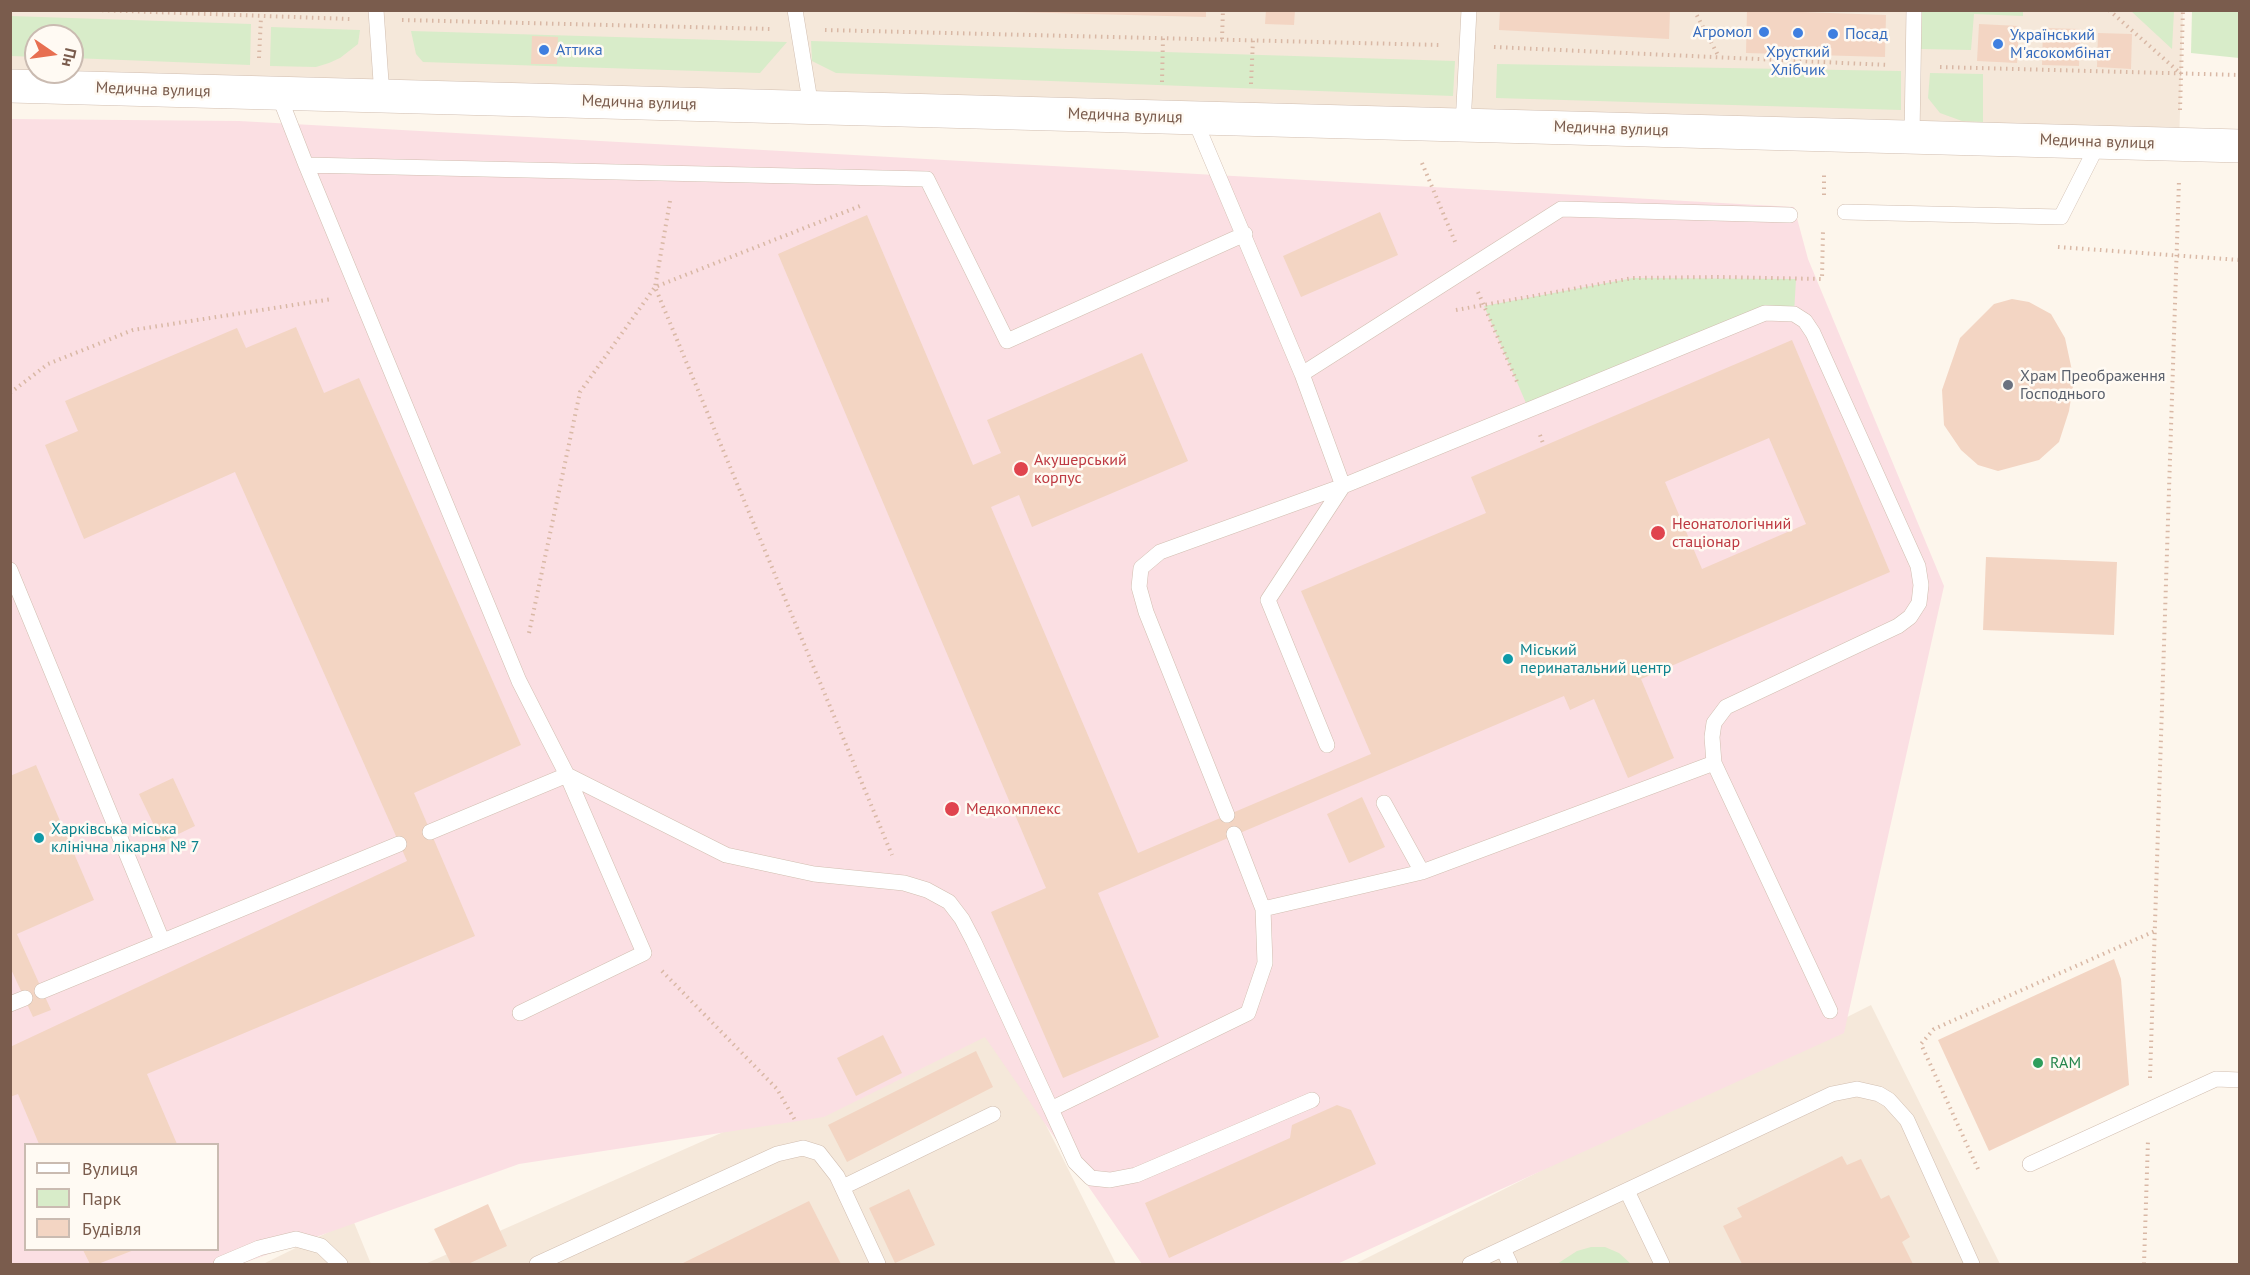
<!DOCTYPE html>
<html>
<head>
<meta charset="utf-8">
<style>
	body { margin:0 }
	#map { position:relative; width:2250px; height:1275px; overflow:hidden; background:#fdf6ec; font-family:"PT Sans",sans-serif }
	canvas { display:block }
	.frame { position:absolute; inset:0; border:12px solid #7a5c4d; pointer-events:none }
	.legend { position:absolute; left:24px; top:1143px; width:195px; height:108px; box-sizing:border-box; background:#fffaf3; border:2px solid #cabbb1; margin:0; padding:8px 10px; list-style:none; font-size:18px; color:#7a5c4d }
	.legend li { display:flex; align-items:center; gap:12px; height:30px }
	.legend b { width:30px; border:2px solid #cabbb1 }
	.north { position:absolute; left:24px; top:24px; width:60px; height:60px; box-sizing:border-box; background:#fffaf3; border:2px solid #cabbb1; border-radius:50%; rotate:103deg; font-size:16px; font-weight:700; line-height:24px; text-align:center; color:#7a5c4d }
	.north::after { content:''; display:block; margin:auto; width:21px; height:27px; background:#e76f51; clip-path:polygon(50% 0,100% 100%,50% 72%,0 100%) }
</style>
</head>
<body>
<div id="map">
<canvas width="2250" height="1275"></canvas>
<div class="frame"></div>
<ul class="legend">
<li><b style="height:8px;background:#fff"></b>Вулиця</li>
<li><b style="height:16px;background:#d8ecc9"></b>Парк</li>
<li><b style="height:16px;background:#f3d5c3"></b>Будівля</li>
</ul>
<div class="north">Пн</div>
</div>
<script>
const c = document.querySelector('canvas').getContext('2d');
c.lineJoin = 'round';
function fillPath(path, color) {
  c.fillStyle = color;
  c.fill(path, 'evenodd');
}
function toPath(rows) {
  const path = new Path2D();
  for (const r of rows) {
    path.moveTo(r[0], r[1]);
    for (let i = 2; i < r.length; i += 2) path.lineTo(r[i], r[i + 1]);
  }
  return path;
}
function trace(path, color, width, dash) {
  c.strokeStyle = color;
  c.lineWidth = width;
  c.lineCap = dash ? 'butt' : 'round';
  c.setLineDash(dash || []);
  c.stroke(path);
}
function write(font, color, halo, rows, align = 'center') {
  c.font = font + ' "PT Sans",sans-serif';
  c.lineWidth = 5;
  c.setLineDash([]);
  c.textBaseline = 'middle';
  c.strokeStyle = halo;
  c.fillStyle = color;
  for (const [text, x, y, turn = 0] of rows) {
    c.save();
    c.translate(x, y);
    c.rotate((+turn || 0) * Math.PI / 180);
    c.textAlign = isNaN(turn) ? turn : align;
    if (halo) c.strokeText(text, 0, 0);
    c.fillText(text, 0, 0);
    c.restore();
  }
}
fillPath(toPath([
	[11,10,2183,11,2179,144,11,86],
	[36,36,72,36,72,72,36,72],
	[1871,1005,2000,1264,1355,1264],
	[990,1014,1116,1264,425,1264],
	[353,1220,371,1264,263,1264]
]), '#f5e8da');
fillPath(toPath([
	[11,119,239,121,1794,207,1808,259,1944,586,1844,1033,1337,1264,1142,1264,985,1037,824,1117,519,1164,241,1264,11,1264],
	[26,1144,218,1144,218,1250,26,1250]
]), '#fbdfe3');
fillPath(toPath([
	[1922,11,2023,10,2023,16,1974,14,1971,50,1921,49],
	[2131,11,2174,11,2172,49],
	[2192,11,2239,11,2239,58,2191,53],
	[11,16,251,24,250,65,72,58,72,36,36,36,36,57,11,56],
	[271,27,360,30,358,44,340,58,329,63,316,67,270,66],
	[411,31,787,42,760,73,423,62,416,54],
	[811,41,1455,61,1453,96,836,73,812,61],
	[1497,64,1901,71,1901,110,1496,98],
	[1930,73,1983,74,1983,122,1962,121,1940,113,1928,98],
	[1633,278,1796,279,1794,314,1780,312,1529,410,1484,306],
	[1591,1247,1605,1247,1619,1253,1631,1264,1557,1264,1577,1251]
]), '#d8ecc9');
fillPath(toPath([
	[937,10,1206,10,1206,17],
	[1266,10,1295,10,1294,25,1265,24],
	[1500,10,1670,10,1669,39,1499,30],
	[1747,10,1886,15,1885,57,1746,53],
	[1979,24,2019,26,2017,63,1977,61],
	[2043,28,2080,29,2079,66,2042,65],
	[2098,33,2132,34,2131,69,2097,67],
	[532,36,558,37,557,64,531,64],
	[1380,212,1398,255,1301,297,1283,256],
	[867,215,973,465,1001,453,987,420,1142,353,1188,461,1032,527,1019,495,991,507,1138,853,1371,754,1301,591,1486,513,1471,477,1792,340,1890,572,1641,679,1674,758,1628,778,1594,699,1570,710,1564,696,1098,893,1159,1037,1063,1078,991,912,1046,888,778,254],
	[1769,438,1806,524,1702,569,1665,482],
	[2012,299,2029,302,2051,314,2065,338,2074,380,2069,411,2059,442,2039,460,1998,471,1978,465,1961,450,1944,425,1942,390,1960,338,1994,304],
	[296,327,324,393,359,378,521,745,414,793,475,936,147,1074,177,1144,39,1144,18,1094,10,1097,10,1047,407,861,235,472,84,539,45,445,78,431,65,401,237,328,246,348],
	[1986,557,2117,562,2114,635,1983,630],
	[36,765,94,900,17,934,51,1010,33,1017,10,967,10,776],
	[173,778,195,826,162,842,139,794],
	[1362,797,1385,847,1349,863,1327,814],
	[2114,959,2121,979,2129,1085,1989,1151,1938,1040],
	[883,1035,902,1073,856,1096,837,1058],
	[976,1051,993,1087,847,1162,828,1125],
	[1337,1105,1351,1110,1376,1164,1169,1258,1145,1203,1290,1138,1292,1125],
	[1842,1156,1847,1165,1861,1159,1881,1199,1889,1195,1910,1237,1902,1242,1913,1264,1742,1264,1723,1226,1742,1217,1737,1208],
	[909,1189,935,1245,895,1263,869,1208],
	[809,1201,841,1264,681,1264],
	[488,1204,507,1246,468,1264,451,1264,434,1229],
	[83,1250,134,1250,98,1264,90,1264]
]), '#f3d5c3');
const service = toPath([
	[376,10,382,96],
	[795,10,811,107],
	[278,93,306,165,927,179,1007,341,1245,234],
	[1194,118,1302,374,1343,486,1765,313,1794,314,1805,321,1813,333,1918,566,1921,585,1919,603,1910,617,1898,626,1726,707,1714,723,1712,737,1714,763,1830,1011],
	[1463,125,1469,10],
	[1912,137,1914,10],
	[306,165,519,681,567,775,726,855,814,874,904,883,927,890,949,902,962,919,974,942,1051,1109,1248,1013,1265,963,1263,909],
	[1845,212,2061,217,2099,142],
	[1302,374,1561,209,1790,215],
	[10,570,162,940],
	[1327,745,1268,600,1343,486],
	[1384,803,1422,872],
	[1227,815,1146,612,1139,587,1141,568,1160,552,1343,486],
	[430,832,567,775,644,953,520,1013],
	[1234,834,1263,909,1422,872,1714,763],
	[42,991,399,844],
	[10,1004,25,998],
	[1051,1109,1075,1162,1091,1178,1110,1180,1136,1175,1312,1100],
	[2030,1164,2216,1079,2240,1080],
	[843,1187,993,1114],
	[1627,1191,1662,1264],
	[1503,1249,1510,1264],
	[221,1264,259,1248,296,1239,321,1246,340,1264],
	[537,1264,777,1154,803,1148,819,1153,837,1176,878,1264],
	[1470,1264,1832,1094,1857,1089,1879,1094,1889,1100,1907,1120,1972,1264]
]);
const tertiary = toPath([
	[10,86,2240,146]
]);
trace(service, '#d1beb0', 16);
trace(tertiary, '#d1beb0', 34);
trace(toPath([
	[96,10,350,19],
	[1694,10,1719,57],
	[2109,10,2180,73],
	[402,20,773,29],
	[825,30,1441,45],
	[1222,39,1223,10],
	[1494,47,1888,65],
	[259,58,261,17],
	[1940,67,2240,75],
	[1162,82,1163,38],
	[1251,84,1253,40],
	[2180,110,2183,10],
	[1422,163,1456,244],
	[1824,195,1824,172],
	[670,201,655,287,892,855],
	[2058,247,2240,260],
	[1478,292,1518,384],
	[1456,310,1633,278,1718,277,1822,279,1823,230],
	[10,393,48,364,133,330,332,299],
	[1540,435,1544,446],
	[529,633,580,392,655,287,860,206],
	[662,971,777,1089,796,1122],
	[2150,1078,2179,180],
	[1978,1169,1921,1044,1934,1029,2155,931],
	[2144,1264,2148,1140]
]), '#d9b8a5', 4, [1.5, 4.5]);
trace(service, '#fff', 15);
trace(tertiary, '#fff', 33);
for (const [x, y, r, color] of [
	[1764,32,6,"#3f7fe0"],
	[1798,33,6,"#3f7fe0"],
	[1833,34,6,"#3f7fe0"],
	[1998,44,6,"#3f7fe0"],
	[544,50,6,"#3f7fe0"],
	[2008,385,6,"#6b7280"],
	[1021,469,8,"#e0444e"],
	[1658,533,8,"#e0444e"],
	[1508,659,6,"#0f9aa8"],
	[952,809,8,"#e0444e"],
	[39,838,6,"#0f9aa8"],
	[2038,1063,6,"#2e9e5b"]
]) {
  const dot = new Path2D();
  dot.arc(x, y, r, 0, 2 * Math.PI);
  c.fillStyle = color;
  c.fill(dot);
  trace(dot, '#fffaf3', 2);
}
write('16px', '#366cbe', '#fffaf3', [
	["Агромол",1752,32,"right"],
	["Посад",1845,34],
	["Український",2010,35],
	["М'ясокомбінат",2010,53],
	["Аттика",556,50],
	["Хрусткий",1798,52,"center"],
	["Хлібчик",1798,70,"center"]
], 'left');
write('16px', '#7a5c4d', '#fffaf3', [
	["Медична вулиця",153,90,2],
	["Медична вулиця",639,103,2],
	["Медична вулиця",1125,116,2],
	["Медична вулиця",1611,129,2],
	["Медична вулиця",2097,142,2]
]);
write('16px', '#5b616d', '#fffaf3', [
	["Храм Преображення",2020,376],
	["Господнього",2020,394]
], 'left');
write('16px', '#be3a42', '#fffaf3', [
	["Акушерський",1034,460],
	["корпус",1034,478],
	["Неонатологічний",1672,524],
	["стаціонар",1672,542],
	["Медкомплекс",966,809]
], 'left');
write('16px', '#0d838f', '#fffaf3', [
	["Міський",1520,650],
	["перинатальний центр",1520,668],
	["Харківська міська",51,829],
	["клінічна лікарня № 7",51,847]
], 'left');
write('16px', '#27864d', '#fffaf3', [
	["RAM",2050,1063]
], 'left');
</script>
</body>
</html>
